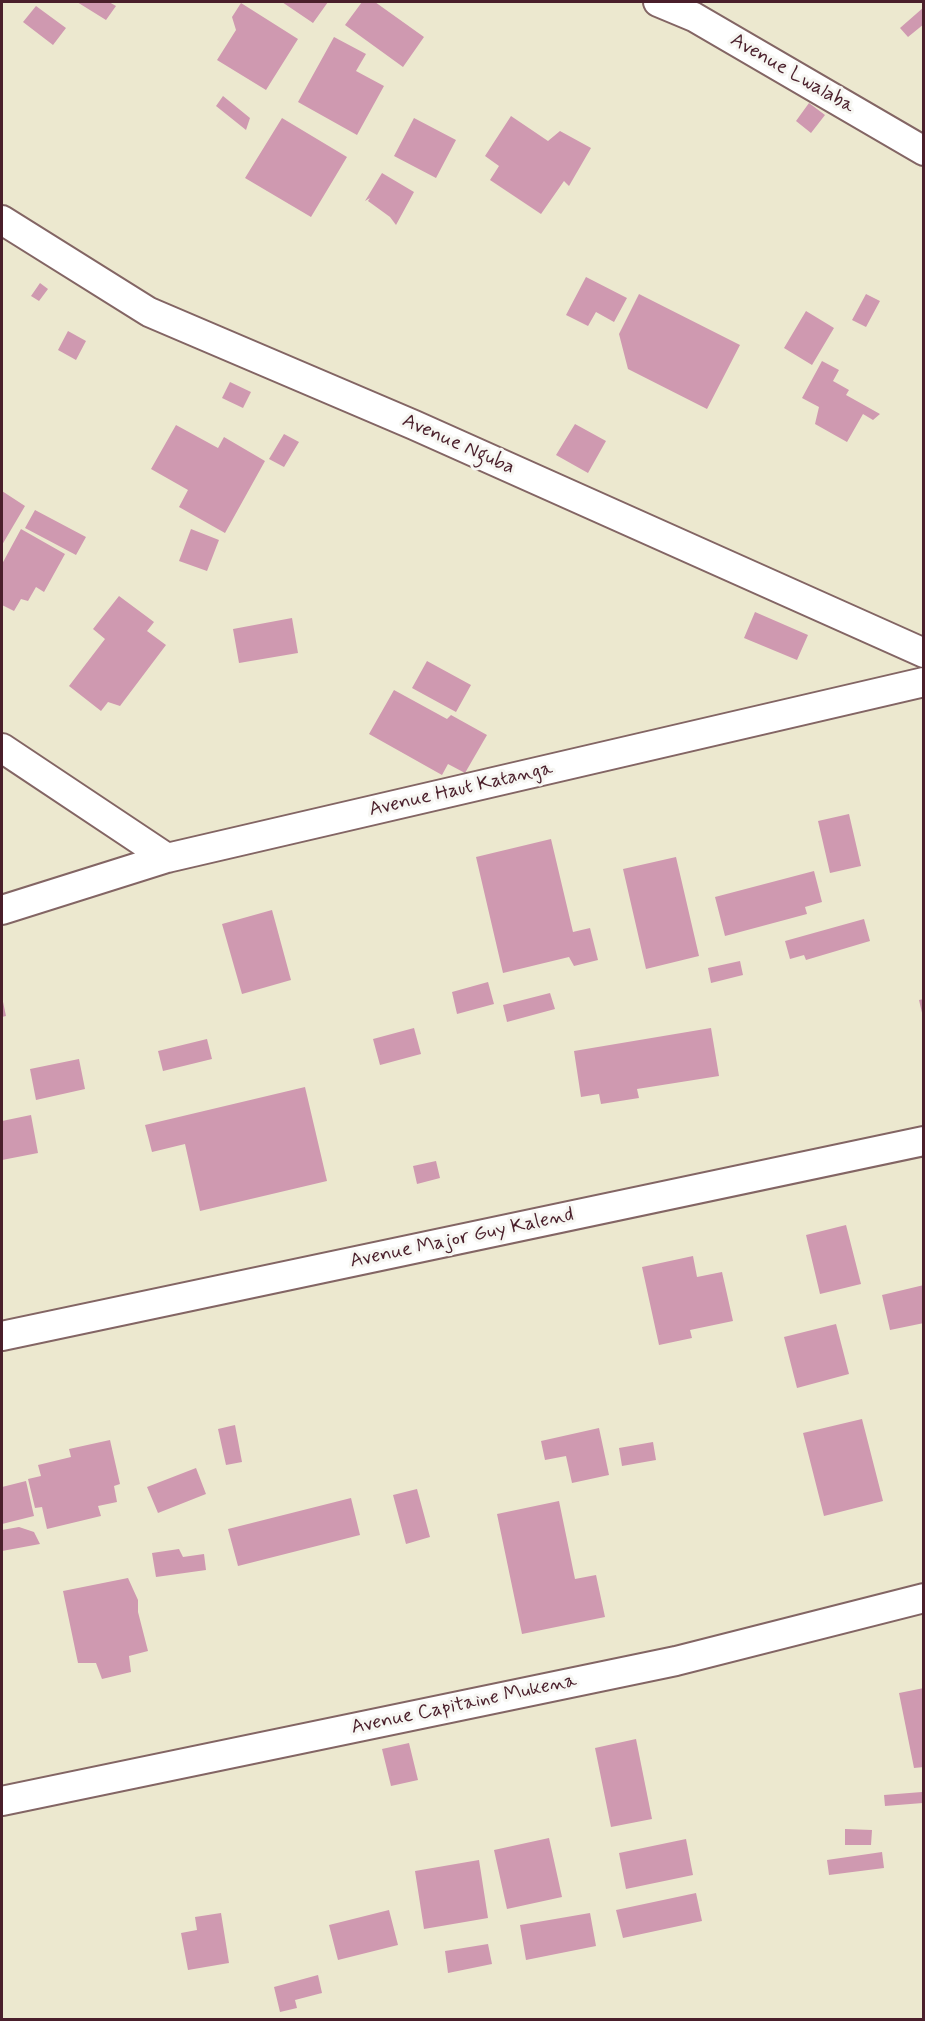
<!DOCTYPE html>
<html>
<head>
<meta charset="utf-8">
<style>
	body { margin:0 }
	#map { position:relative; width:925px; height:2021px; overflow:hidden; background:#ece8cf; font-family:Mynerve,sans-serif }
	canvas { display:block }
	.frame { position:absolute; inset:0; border:3px solid #4a1f2b; pointer-events:none }
</style>
</head>
<body>
<div id="map">
<canvas width="925" height="2021"></canvas>
<div class="frame"></div>
</div>
<script>
const c = document.querySelector('canvas').getContext('2d');
c.lineJoin = 'round';
function fillPath(path, color) {
  c.fillStyle = color;
  c.fill(path, 'evenodd');
}
function toPath(rows) {
  const path = new Path2D();
  for (const r of rows) {
    path.moveTo(r[0], r[1]);
    for (let i = 2; i < r.length; i += 2) path.lineTo(r[i], r[i + 1]);
  }
  return path;
}
function trace(path, color, width, dash) {
  c.strokeStyle = color;
  c.lineWidth = width;
  c.lineCap = dash ? 'butt' : 'round';
  c.setLineDash(dash || []);
  c.stroke(path);
}
function write(font, color, halo, rows, align = 'center') {
  c.font = font + ' Mynerve,sans-serif';
  c.lineWidth = 6;
  c.setLineDash([]);
  c.textBaseline = 'middle';
  c.strokeStyle = halo;
  c.fillStyle = color;
  for (const [text, x, y, turn = 0] of rows) {
    c.save();
    c.translate(x, y);
    c.rotate((+turn || 0) * Math.PI / 180);
    c.textAlign = isNaN(turn) ? turn : align;
    if (halo) c.strokeText(text, 0, 0);
    c.fillText(text, 0, 0);
    c.restore();
  }
}
fillPath(toPath([
	[77,2,109,2,116,6,106,20],
	[282,2,328,2,313,23],
	[362,2,375,2,424,37,403,67,345,25],
	[241,3,298,39,266,90,217,60,236,30,232,17],
	[36,6,66,28,53,45,23,22],
	[924,7,924,24,908,37,900,28],
	[334,37,366,54,356,71,384,86,357,135,298,102],
	[223,96,250,118,246,130,216,106],
	[809,103,825,115,811,133,796,121],
	[511,116,548,141,560,131,591,148,569,186,564,181,541,214,490,180,499,166,485,156],
	[282,118,347,157,311,217,245,178],
	[414,118,456,140,436,178,394,156],
	[382,173,414,192,396,225,390,217,368,201,370,198,365,201],
	[586,277,627,298,614,322,596,312,588,326,566,315],
	[40,283,48,289,39,301,31,296],
	[639,294,740,345,707,409,628,369,619,334],
	[866,294,880,301,866,327,852,320],
	[806,311,834,328,812,365,784,348],
	[68,331,86,341,76,360,58,350],
	[822,361,839,370,833,381,849,390,846,395,880,414,873,420,863,414,847,442,815,424,819,407,802,398],
	[230,382,251,392,243,408,222,398],
	[575,424,606,441,588,473,556,455],
	[176,425,218,448,224,437,265,461,225,533,179,507,188,490,151,469],
	[284,434,299,442,284,467,269,459],
	[2,491,25,506,2,545],
	[35,510,86,537,76,555,25,528],
	[21,529,65,554,44,592,36,587,28,601,21,599,14,611,2,605,2,564],
	[191,529,219,540,207,571,179,561],
	[119,596,154,622,147,631,166,645,120,706,108,702,101,711,69,686,105,639,93,629],
	[755,612,808,635,797,660,744,638],
	[292,618,298,653,239,663,233,629],
	[427,661,471,685,456,712,412,688],
	[394,690,447,719,451,715,487,735,465,773,448,764,442,775,369,734],
	[849,814,861,866,830,873,818,821],
	[551,839,573,932,590,928,598,960,574,966,569,957,503,973,476,857],
	[676,857,699,956,646,969,623,869],
	[814,871,822,902,805,907,807,914,725,936,715,897],
	[272,910,291,980,242,994,222,924],
	[864,919,870,941,806,960,804,955,790,959,785,941],
	[740,961,743,975,711,983,708,968],
	[488,982,494,1004,457,1014,452,992],
	[550,993,555,1009,507,1022,503,1005],
	[2,997,6,1016,2,1017],
	[924,999,924,1017,923,1017,919,1000],
	[414,1028,421,1054,380,1065,373,1039],
	[711,1028,719,1076,637,1089,639,1098,601,1104,599,1094,581,1097,574,1051],
	[207,1039,212,1059,163,1071,158,1051],
	[79,1059,85,1089,36,1100,30,1069],
	[305,1087,327,1181,200,1211,185,1144,152,1152,145,1125],
	[31,1115,38,1153,2,1160,2,1121],
	[436,1161,440,1178,417,1184,413,1166],
	[846,1225,861,1284,820,1294,806,1235],
	[693,1256,697,1277,722,1272,733,1321,690,1330,692,1338,659,1345,642,1267],
	[924,1285,924,1323,890,1330,882,1295],
	[836,1324,849,1374,797,1388,784,1337],
	[862,1419,883,1501,824,1516,803,1433],
	[235,1425,242,1462,226,1465,218,1429],
	[599,1428,609,1475,572,1483,566,1456,545,1460,541,1441],
	[110,1440,120,1484,114,1486,117,1502,98,1506,101,1516,47,1529,42,1507,35,1508,28,1479,41,1476,38,1465,71,1457,69,1449],
	[653,1442,656,1460,622,1466,619,1448],
	[196,1468,206,1494,158,1513,147,1487],
	[26,1481,34,1516,2,1524,2,1487],
	[417,1489,430,1537,406,1544,393,1495],
	[351,1498,360,1535,238,1566,228,1529],
	[559,1501,575,1579,596,1575,605,1617,522,1634,497,1514],
	[19,1527,34,1532,40,1544,2,1551,2,1530],
	[179,1549,183,1557,204,1554,206,1570,156,1577,152,1553],
	[128,1578,138,1600,138,1612,148,1651,129,1656,131,1672,102,1679,96,1663,78,1663,63,1591],
	[924,1688,924,1767,914,1768,899,1693],
	[636,1739,652,1819,611,1827,595,1748],
	[409,1743,418,1780,391,1786,382,1749],
	[922,1792,923,1803,885,1806,884,1795],
	[845,1829,872,1830,871,1845,845,1845],
	[549,1838,562,1897,507,1909,494,1850],
	[686,1839,693,1875,626,1889,619,1853],
	[882,1852,884,1868,829,1875,827,1860],
	[479,1860,488,1918,424,1929,415,1871],
	[696,1893,702,1921,623,1938,616,1910],
	[389,1910,398,1945,338,1960,329,1925],
	[221,1913,229,1963,188,1970,181,1933,197,1930,195,1917],
	[590,1913,596,1946,526,1960,520,1925],
	[488,1944,492,1964,448,1973,445,1951],
	[318,1975,322,1993,295,2000,297,2008,280,2012,274,1987]
]), '#cf99b0');
const street = toPath([
	[658,2,694,17,924,151],
	[2,220,149,312,414,425,924,653],
	[2,748,167,858],
	[2,910,167,858,924,682],
	[2,1336,924,1141],
	[2,1801,676,1661,924,1598]
]);
trace(street, '#836564', 32);
trace(street, '#fff', 28);
write('20px', '#4a1f2b', '#f6f6f2', [
	["Avenue Lwalaba",792,74,30],
	["Avenue Nguba",458,445,24],
	["Avenue Haut Katanga",461,790,-13],
	["Avenue Major Guy Kalend",462,1239,-12],
	["Avenue Capitaine Mukena",464,1705,-12]
]);
</script>
</body>
</html>
